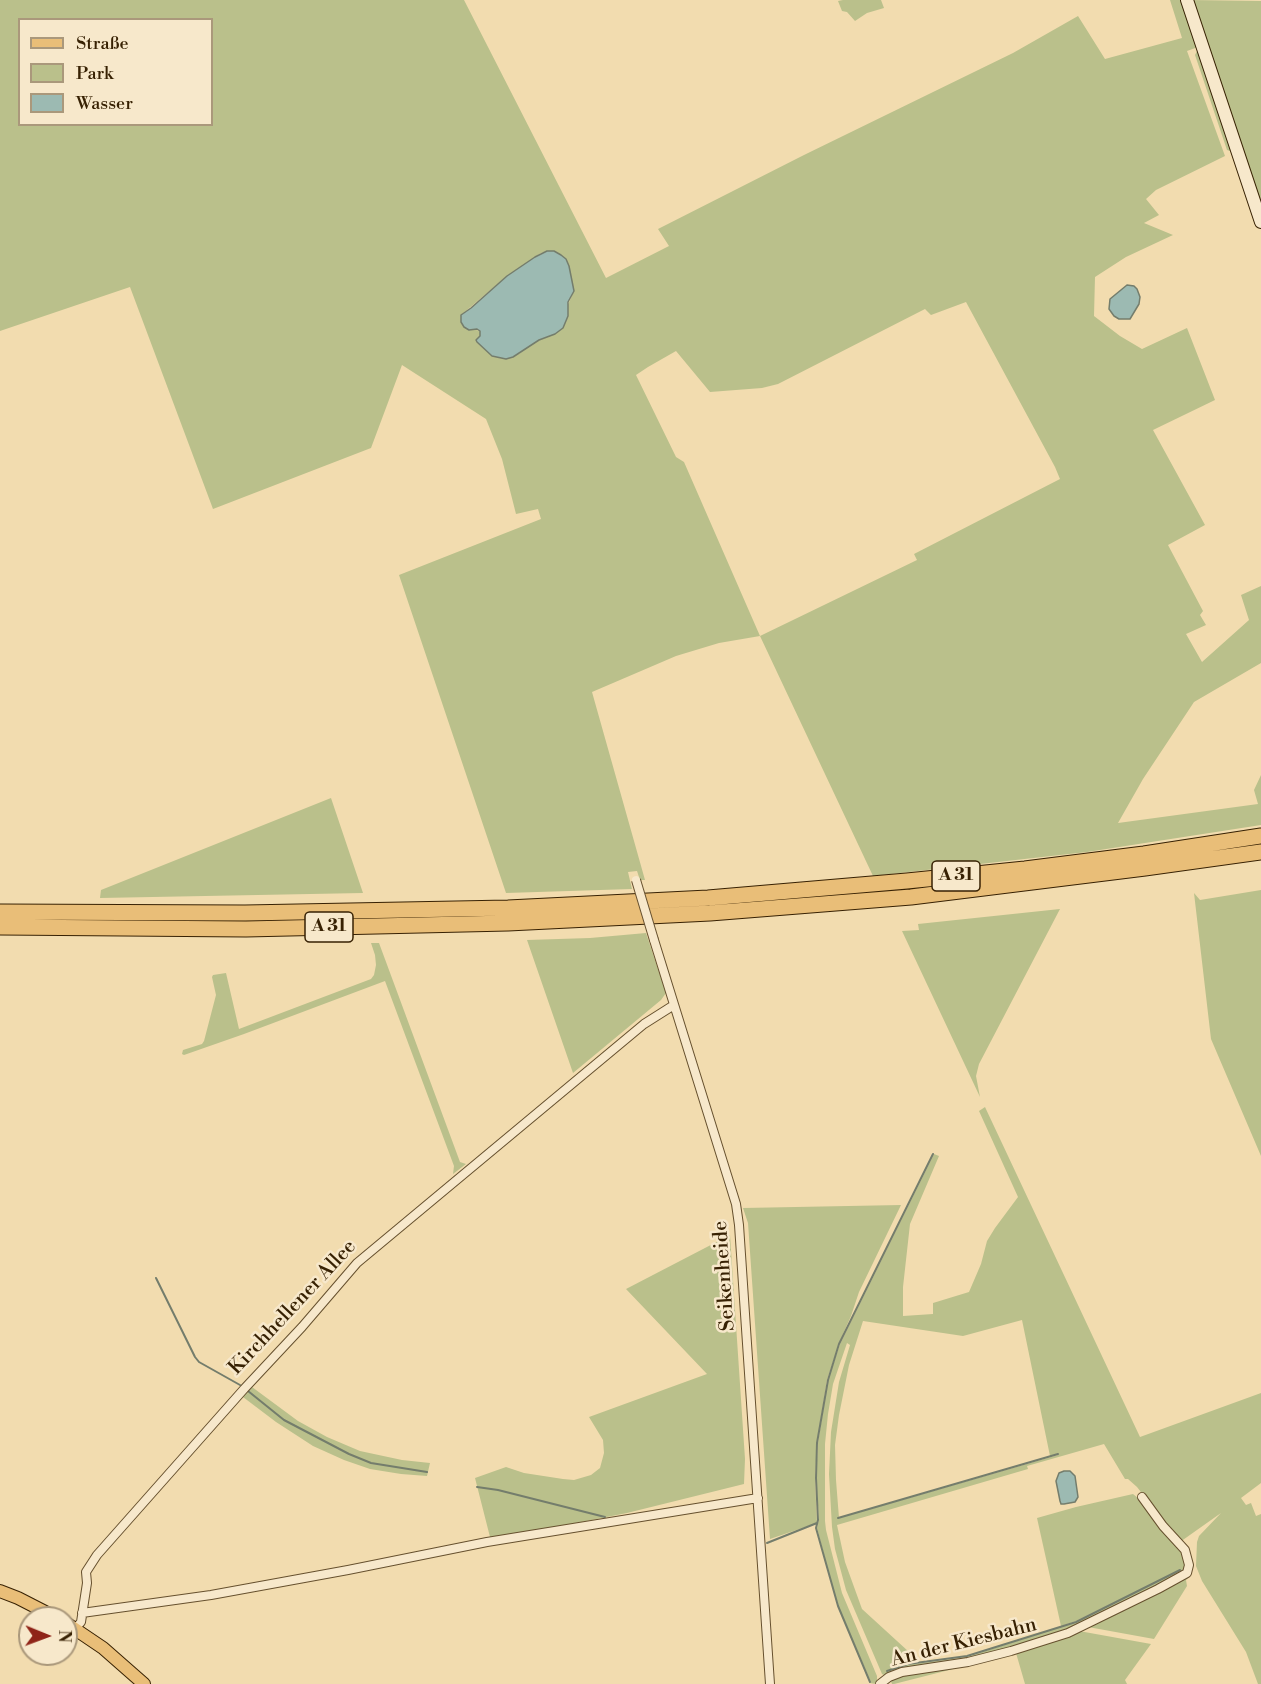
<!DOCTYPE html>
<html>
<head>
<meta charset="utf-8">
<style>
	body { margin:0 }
	#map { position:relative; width:1261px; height:1684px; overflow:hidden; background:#f2dcaf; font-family:"Libre Bodoni",serif }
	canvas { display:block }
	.legend { position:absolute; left:18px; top:18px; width:195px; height:108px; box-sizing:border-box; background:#f7e8cb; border:2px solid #aa987b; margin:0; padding:8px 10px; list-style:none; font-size:18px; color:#372103 }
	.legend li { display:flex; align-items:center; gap:12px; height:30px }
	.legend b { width:30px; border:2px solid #aa987b }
	.north { position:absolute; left:18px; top:1606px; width:60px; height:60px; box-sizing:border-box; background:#f7e8cb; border:2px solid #aa987b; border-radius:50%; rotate:91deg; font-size:16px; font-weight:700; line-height:24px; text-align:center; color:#372103 }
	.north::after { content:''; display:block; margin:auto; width:21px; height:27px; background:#8f2418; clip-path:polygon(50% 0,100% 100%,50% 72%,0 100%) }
</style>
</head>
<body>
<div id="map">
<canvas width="1261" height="1684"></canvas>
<ul class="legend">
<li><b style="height:8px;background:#e9be78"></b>Straße</li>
<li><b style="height:16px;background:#bac08b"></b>Park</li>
<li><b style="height:16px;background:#9cbab2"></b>Wasser</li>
</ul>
<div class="north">N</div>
</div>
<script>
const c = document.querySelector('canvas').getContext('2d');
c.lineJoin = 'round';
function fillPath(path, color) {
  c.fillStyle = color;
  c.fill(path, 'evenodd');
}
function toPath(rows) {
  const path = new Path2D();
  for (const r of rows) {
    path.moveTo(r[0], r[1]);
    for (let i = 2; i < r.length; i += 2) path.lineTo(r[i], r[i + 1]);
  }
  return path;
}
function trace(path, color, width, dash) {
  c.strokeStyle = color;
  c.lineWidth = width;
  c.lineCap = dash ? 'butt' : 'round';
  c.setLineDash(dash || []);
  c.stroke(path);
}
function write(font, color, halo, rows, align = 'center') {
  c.font = font + ' "Libre Bodoni",serif';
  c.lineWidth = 5;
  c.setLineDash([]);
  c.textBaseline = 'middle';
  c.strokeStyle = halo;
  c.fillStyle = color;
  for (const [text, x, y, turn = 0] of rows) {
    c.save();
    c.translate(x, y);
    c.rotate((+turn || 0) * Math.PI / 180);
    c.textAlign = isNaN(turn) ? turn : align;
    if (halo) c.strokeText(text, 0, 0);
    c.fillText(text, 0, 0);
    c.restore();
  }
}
fillPath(toPath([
	[0,0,464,0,606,278,669,246,658,229,804,155,1013,53,1078,16,1105,59,1182,38,1170,0,1182,0,1198,47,1187,51,1225,156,1156,190,1146,199,1159,215,1144,223,1173,235,1126,257,1095,277,1094,316,1120,336,1142,349,1187,328,1215,400,1153,430,1205,525,1168,545,1203,611,1200,615,1206,625,1186,634,1202,662,1249,620,1241,595,1261,586,1261,663,1194,702,1143,779,1118,823,1258,804,1254,790,1261,775,1261,825,1087,852,873,876,760,636,719,643,676,656,592,692,645,880,640,880,637,871,628,872,632,889,506,893,399,575,541,519,538,509,516,514,502,459,486,419,402,365,371,448,213,509,130,287,0,331],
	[20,20,212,20,212,124,20,124],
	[551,251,561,255,574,291,555,334,539,340,528,346,519,354,492,356,477,342,476,340,480,336,480,331,464,327,461,322,461,315,507,276,541,253],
	[966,302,1055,467,1060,479,914,554,917,560,760,636,684,462,676,457,636,375,648,367,676,351,710,392,762,388,778,384,925,309,931,315],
	[843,0,881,0,884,8,867,13,855,21,847,12,842,11,838,1],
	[1189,0,1261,1,1261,212],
	[1197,51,1199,51,1233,150,1230,151,1227,150,1195,55],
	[331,798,363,893,100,898,101,890],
	[1261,890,1261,1156,1211,1039,1194,893,1200,900],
	[1060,909,979,1064,976,1076,980,1097,902,931,919,930,918,924],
	[646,933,666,993,661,1000,573,1073,527,940,590,938],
	[371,943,379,943,460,1162,466,1164,453,1174,454,1166,385,981,244,1034,184,1055,182,1054,183,1050,202,1044,204,1041,216,995,212,977,213,975,226,973,239,1029,371,979,374,975,376,965,375,955],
	[985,1107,1140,1437,1261,1393,1261,1483,1241,1498,1246,1505,1251,1503,1256,1516,1261,1514,1261,1684,1258,1684,1246,1652,1202,1581,1196,1566,1197,1542,1199,1536,1221,1513,1180,1542,1137,1487,1128,1479,1125,1479,1104,1444,1027,1466,1028,1469,837,1525,845,1562,862,1609,920,1662,899,1665,887,1672,906,1665,967,1657,1076,1622,1180,1570,1076,1621,1061,1626,1037,1518,1076,1507,1133,1494,1144,1503,1185,1555,1185,1572,1082,1625,989,1656,886,1676,882,1674,846,1590,835,1549,832,1527,829,1474,831,1432,839,1382,850,1345,847,1343,833,1384,828,1414,825,1444,825,1521,826,1530,842,1593,877,1676,877,1682,876,1684,870,1683,871,1682,839,1608,831,1581,817,1528,819,1519,816,1478,818,1443,828,1380,840,1344,934,1154,939,1156,910,1224,903,1287,903,1316,933,1314,933,1303,969,1292,981,1264,987,1241,995,1228,1018,1197,979,1111],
	[1022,1320,1050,1456,1058,1454,1058,1455,839,1518,836,1480,835,1445,839,1415,849,1365,863,1321,963,1336],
	[901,1205,859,1292,851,1316,839,1343,827,1380,817,1442,815,1479,817,1523,770,1539,748,1223,743,1208],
	[730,1235,745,1459,744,1484,627,1513,495,1539,490,1537,475,1478,506,1467,524,1473,563,1479,574,1480,591,1475,600,1468,604,1453,603,1440,589,1417,707,1374,626,1289],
	[252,1387,298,1421,327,1437,360,1451,402,1460,430,1463,427,1476,401,1474,370,1469,344,1460,313,1446,276,1422,243,1397],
	[1186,1577,1188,1578,1186,1580,1187,1586,1154,1639,1088,1627],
	[1079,1631,1151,1644,1125,1680,1127,1684,1025,1684,1016,1653,894,1684,892,1684,890,1679]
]), '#bac08b');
const water = toPath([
	[547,251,554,251,561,255,566,259,569,266,574,291,568,302,568,316,563,328,555,334,539,340,513,357,506,359,492,356,477,342,476,340,480,336,480,331,477,329,469,330,464,327,461,322,461,315,471,308,507,276,535,257,547,251],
	[1127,285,1134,286,1137,289,1140,297,1139,304,1130,319,1119,319,1114,316,1109,309,1110,299,1127,285],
	[1064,1471,1070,1471,1075,1476,1078,1497,1075,1502,1064,1504,1061,1504,1060,1501,1056,1481,1059,1473,1064,1471]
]);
fillPath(water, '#9cbab2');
trace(water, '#747d6c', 1.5);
trace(toPath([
	[156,1278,195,1357,199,1362,240,1385],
	[248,1391,284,1420,349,1454,371,1463,427,1472],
	[477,1487,498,1490,605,1517],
	[838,1518,1058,1454],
	[767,1543,817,1523],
	[887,1671,908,1664,967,1656,1076,1622,1180,1570],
	[870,1682,838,1606,816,1528,818,1520,816,1478,817,1443,828,1380,839,1344,933,1154]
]), '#747d6c', 2);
const street = toPath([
	[654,940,736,1204,739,1225,770,1684],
	[82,1613,211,1595,348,1570,487,1542,758,1498],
	[75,1629,81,1622,87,1583,86,1572,97,1555,244,1389,302,1327,357,1263,644,1024,674,1005],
	[880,1684,889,1677,902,1672,968,1662,1011,1651,1068,1633,1158,1589,1187,1573,1189,1565,1185,1550,1163,1526,1142,1497]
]);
const secondary = toPath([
	[1187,0,1261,222]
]);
const primary = toPath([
	[0,1591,18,1598,57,1618],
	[66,1623,103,1648,144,1684]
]);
const highway = toPath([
	[0,912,245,913,508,908,708,898,907,881,1025,869,1144,854,1261,836],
	[0,927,246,929,508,923,710,913,911,897,1145,868,1261,852]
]);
trace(street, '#66502e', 10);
trace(secondary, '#372103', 14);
trace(primary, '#372103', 14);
trace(highway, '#372103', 17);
trace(street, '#f7e8cb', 8);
trace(secondary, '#f7e8cb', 12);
trace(primary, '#e9be78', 12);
trace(highway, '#e9be78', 15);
const streetBridge = toPath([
	[636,880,654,940]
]);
trace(streetBridge, '#66502e', 10, []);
trace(streetBridge, '#f7e8cb', 8);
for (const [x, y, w] of [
	[956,876,48],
	[329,927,48]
]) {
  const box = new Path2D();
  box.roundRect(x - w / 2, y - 15, w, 30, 4.5);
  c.fillStyle = '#f7e8cb';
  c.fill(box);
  trace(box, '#372103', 1.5);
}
write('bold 18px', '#372103', null, [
	["A 31",956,876],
	["A 31",329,927]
]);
write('20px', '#372103', '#f7e8cb', [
	["Seikenheide",725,1276,-94],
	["Kirchhellener Allee",293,1308,-47],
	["An der Kiesbahn",964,1643,-14]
]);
</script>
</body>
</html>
